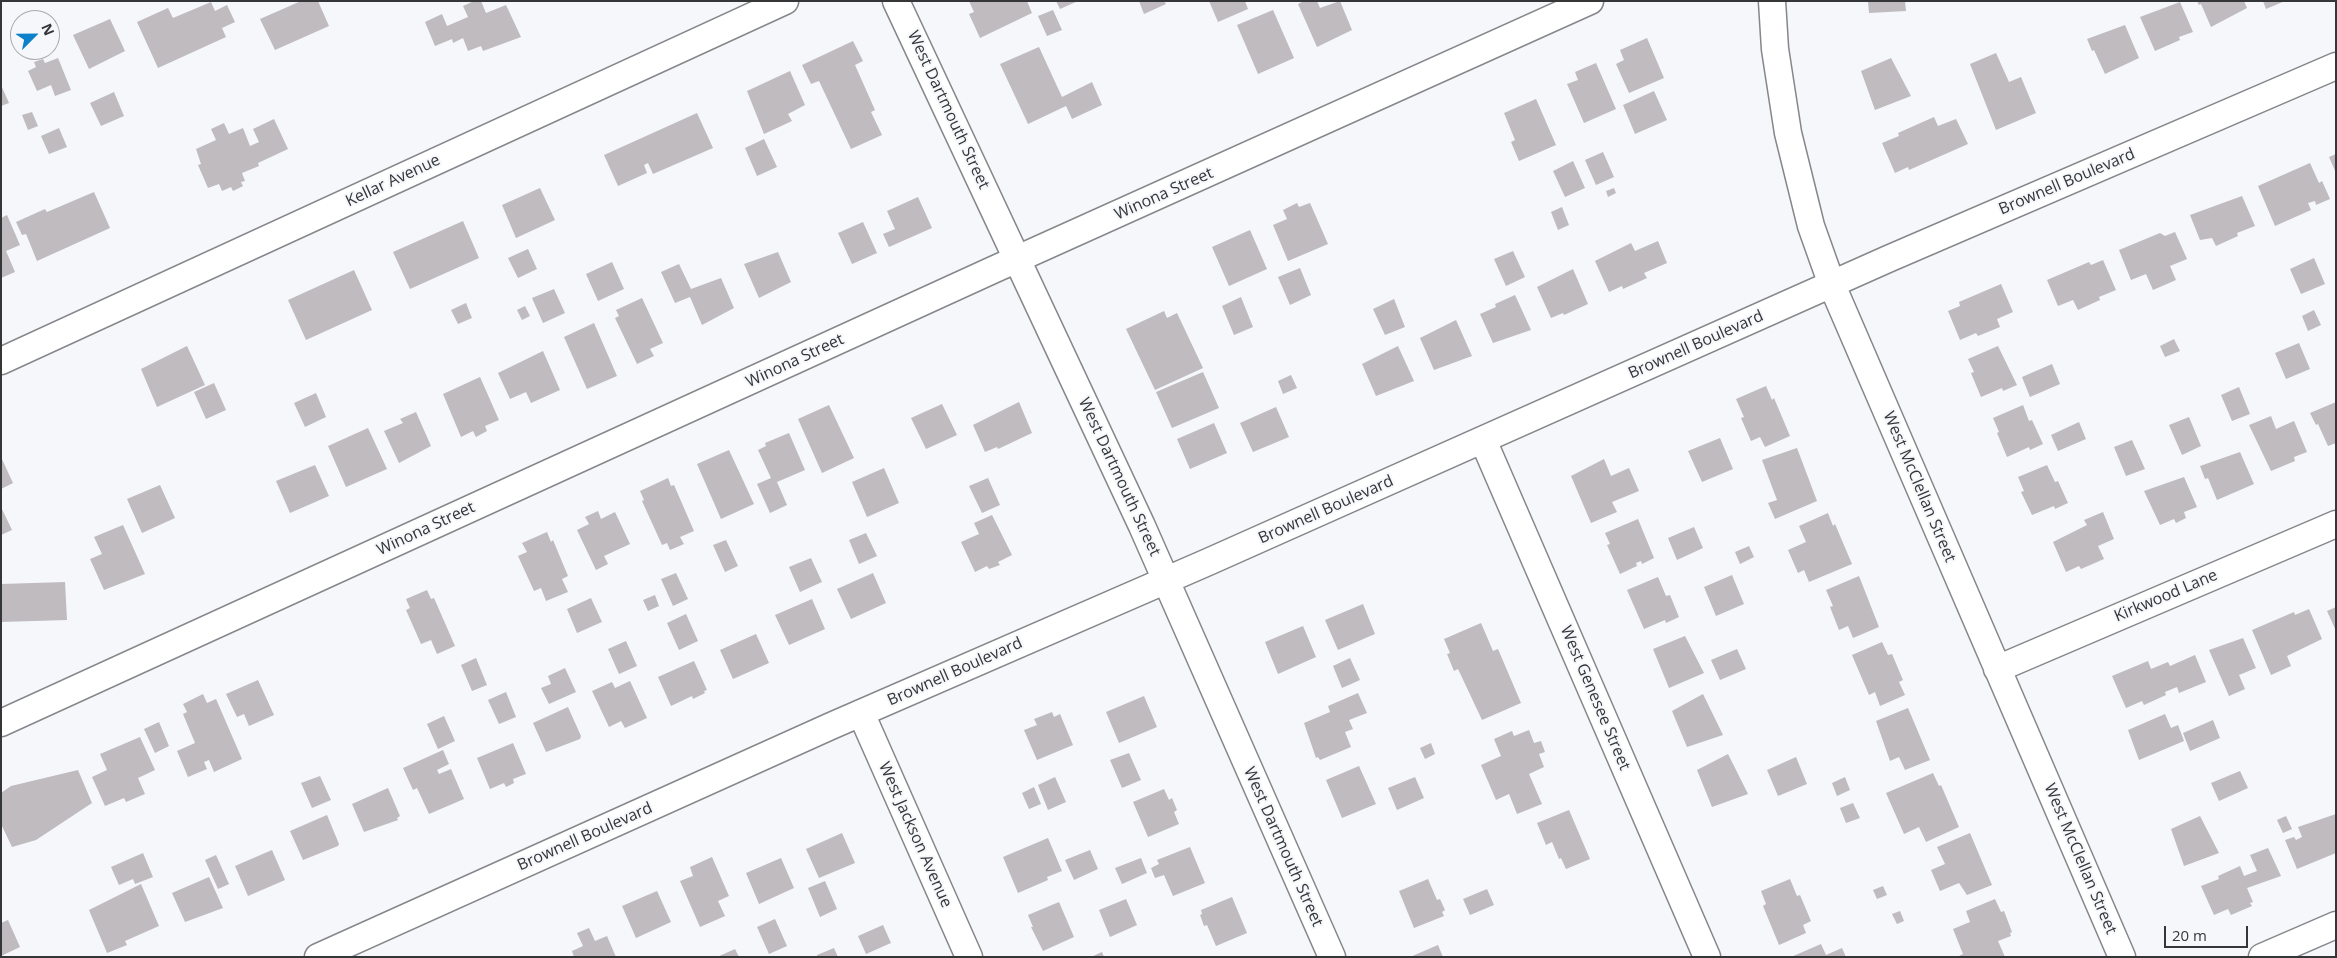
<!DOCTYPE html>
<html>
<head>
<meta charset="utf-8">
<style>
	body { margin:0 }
	#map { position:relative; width:2337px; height:958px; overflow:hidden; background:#f5f7fa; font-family:"Open Sans",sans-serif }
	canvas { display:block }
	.frame { position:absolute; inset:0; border:2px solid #353638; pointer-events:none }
	.north { position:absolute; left:10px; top:10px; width:50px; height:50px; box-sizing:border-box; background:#f5f7fa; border:1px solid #a8aaac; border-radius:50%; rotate:67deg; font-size:14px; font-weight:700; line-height:20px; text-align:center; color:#353638 }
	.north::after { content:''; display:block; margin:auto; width:18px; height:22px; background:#0c80ca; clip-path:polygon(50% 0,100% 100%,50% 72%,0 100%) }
	.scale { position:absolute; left:2164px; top:926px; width:84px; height:22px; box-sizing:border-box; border:2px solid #353638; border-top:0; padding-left:6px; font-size:15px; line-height:18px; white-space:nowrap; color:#353638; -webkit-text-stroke:4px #f5f7fa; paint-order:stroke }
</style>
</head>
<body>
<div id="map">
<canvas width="2337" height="958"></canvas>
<div class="frame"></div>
<div class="north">N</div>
<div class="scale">20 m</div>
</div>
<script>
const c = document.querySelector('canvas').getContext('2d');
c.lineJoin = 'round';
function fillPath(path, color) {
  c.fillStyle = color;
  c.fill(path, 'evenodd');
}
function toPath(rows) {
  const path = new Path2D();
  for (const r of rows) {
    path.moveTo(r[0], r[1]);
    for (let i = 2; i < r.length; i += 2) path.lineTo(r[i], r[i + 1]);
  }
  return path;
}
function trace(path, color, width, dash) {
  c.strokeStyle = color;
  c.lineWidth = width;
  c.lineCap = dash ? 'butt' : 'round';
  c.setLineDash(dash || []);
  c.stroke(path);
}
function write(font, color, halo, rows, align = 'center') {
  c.font = font + ' "Open Sans",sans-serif';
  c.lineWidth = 4;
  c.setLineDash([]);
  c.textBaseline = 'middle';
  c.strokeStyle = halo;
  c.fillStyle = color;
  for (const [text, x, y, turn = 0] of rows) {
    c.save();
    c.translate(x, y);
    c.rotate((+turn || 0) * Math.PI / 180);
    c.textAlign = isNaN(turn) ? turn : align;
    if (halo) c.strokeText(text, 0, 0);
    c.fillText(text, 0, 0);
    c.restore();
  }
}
fillPath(toPath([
	[301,1,318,1,329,26,275,50,260,19],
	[474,1,481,1,486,13,506,5,521,37,483,51,481,46,468,51,463,38,453,43,452,39,435,46,425,22,442,14,447,26,468,17,463,6],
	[969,1,1027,1,1032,13,980,38,969,14,974,12],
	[1056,1,1078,1,1060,9],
	[1139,1,1164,1,1166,4,1144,14],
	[1209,1,1245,1,1248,9,1218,22],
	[1304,1,1317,1,1320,8,1340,1,1352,30,1317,47,1298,4],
	[1868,1,1905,1,1906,11,1869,13],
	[2197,1,2244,1,2247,8,2211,27,2201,4,2199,5],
	[2263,1,2285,1,2266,9],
	[211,2,215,11,227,5,235,22,222,28,226,37,158,68,137,22,168,8,173,18],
	[2180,2,2193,32,2179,37,2180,40,2155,51,2140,17],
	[1053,10,1062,30,1047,36,1038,16],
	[1273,10,1294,58,1258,74,1237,25],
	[110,19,125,51,89,69,73,35],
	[2125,25,2139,58,2105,74,2094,50,2092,51,2087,39],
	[1647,38,1664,78,1629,93,1616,64,1624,60,1620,50],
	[853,41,863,61,855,65,875,110,871,112,882,135,851,149,819,81,811,84,802,65],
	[1039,47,1062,97,1092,82,1102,105,1072,119,1066,106,1028,124,1000,64],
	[1996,53,2009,82,2021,77,2036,113,1996,130,1970,64],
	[58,58,71,90,55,96,51,85,37,91,28,71,36,67,34,62,43,59,45,63],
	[1891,58,1911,96,1875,110,1861,71],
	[1596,63,1616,109,1584,123,1567,84,1578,80,1575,72],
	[790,71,805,105,788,114,792,121,764,134,747,91],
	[1,85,9,103,1,106],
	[1654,91,1667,120,1635,134,1623,105],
	[114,92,124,116,101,126,90,103],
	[1536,99,1556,145,1519,161,1511,142,1515,140,1504,113],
	[32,112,38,126,28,130,22,115],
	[697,113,713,148,653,174,648,163,644,165,647,173,618,186,604,155],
	[1934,117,1938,126,1956,119,1968,144,1909,170,1908,167,1895,173,1882,143,1899,136,1898,133],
	[274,119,288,149,258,163,259,166,242,173,245,181,241,182,243,186,233,191,231,187,222,191,219,184,208,188,198,165,201,164,196,149,216,140,211,129,224,123,229,134,243,128,250,146,259,142,253,129],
	[59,128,67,147,49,154,41,136],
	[764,139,777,167,757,176,745,148],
	[1603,152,1614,177,1596,185,1585,160],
	[2336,154,2336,173,2329,157],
	[1573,161,1585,188,1565,197,1553,171],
	[2310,163,2319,183,2322,181,2330,199,2316,205,2315,201,2308,203,2311,210,2275,226,2258,186],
	[540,188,555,220,516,238,502,205],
	[1614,188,1616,193,1608,197,1606,191],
	[94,192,110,228,37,261,26,234,22,235,16,222,45,209,47,212],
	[2242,196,2255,226,2237,233,2238,236,2216,246,2212,238,2200,240,2190,215],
	[918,197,932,228,889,247,883,234,895,229,887,211],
	[1297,203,1299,207,1310,203,1328,244,1288,261,1273,225,1287,219,1283,210],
	[1562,207,1569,225,1558,230,1551,212],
	[7,215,20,245,6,251,15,272,1,278,1,218],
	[463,221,479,258,410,289,393,252],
	[863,222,877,253,852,264,838,233],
	[1250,230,1267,269,1229,286,1212,247],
	[2175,232,2187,259,2170,266,2176,280,2153,290,2146,274,2131,280,2119,250,2160,233,2165,236],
	[1658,241,1667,263,1644,273,1647,278,1623,289,1622,286,1609,292,1595,261,1631,243,1635,251],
	[528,249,537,269,518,278,508,258],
	[1513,251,1525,277,1506,286,1494,259],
	[778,252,791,282,759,298,744,264],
	[2314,258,2325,284,2301,294,2290,269],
	[2103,260,2116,290,2099,297,2100,300,2078,310,2073,300,2058,306,2047,280,2089,262,2091,265],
	[612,262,624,289,598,301,586,274],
	[679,264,691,289,721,278,734,308,702,325,690,297,675,303,661,272],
	[1300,268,1311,295,1290,305,1278,277],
	[1573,269,1588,304,1564,315,1563,313,1551,318,1537,287],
	[354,270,372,310,306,340,288,300],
	[2001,284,2013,312,1997,319,2000,327,1978,336,1976,333,1960,340,1948,311,1960,306,1959,302],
	[554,289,565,313,543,323,532,298],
	[1515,295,1531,330,1493,343,1480,314,1496,307,1495,304],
	[1241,297,1253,327,1234,335,1222,306],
	[642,298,663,343,650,349,654,356,637,364,615,318,619,316,616,310],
	[1394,299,1405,327,1385,335,1373,309],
	[466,303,472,318,458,324,451,310],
	[525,306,530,316,522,320,517,310],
	[2314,310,2321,325,2308,331,2302,316],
	[1164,311,1167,318,1177,313,1203,368,1155,390,1126,329],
	[1456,320,1472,356,1434,370,1420,338],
	[594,323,617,376,587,389,564,337],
	[2174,339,2180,351,2165,357,2160,346],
	[2299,343,2310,369,2286,379,2275,353],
	[187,346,205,385,157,407,141,369],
	[1398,346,1414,381,1376,396,1362,364],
	[1998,346,2017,385,2003,391,2002,388,1981,397,1971,373,1974,372,1968,359],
	[543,351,560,390,531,403,526,392,510,399,498,373],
	[2052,364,2060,384,2030,397,2022,377],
	[1203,372,1219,408,1172,428,1156,392],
	[1291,375,1297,388,1283,394,1278,381],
	[480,377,499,420,485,426,487,431,476,437,473,431,461,437,443,394],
	[214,383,226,410,206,419,194,392],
	[1766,386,1772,400,1774,398,1790,436,1765,447,1760,437,1751,441,1741,418,1744,417,1736,399],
	[2239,387,2250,414,2232,421,2221,395],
	[316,393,326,417,305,427,294,403],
	[1019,402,1032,433,998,449,997,447,985,452,973,425],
	[2336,402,2336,443,2328,446,2318,424,2316,425,2310,413],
	[942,404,957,435,926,449,911,418],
	[829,405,854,458,822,473,798,419],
	[2023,405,2029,421,2032,420,2043,444,2030,450,2029,447,2007,457,1997,433,1999,432,1993,418],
	[1276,407,1289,437,1253,452,1240,423],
	[416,412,431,446,399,463,384,431,403,423,400,419],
	[2271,416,2276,429,2294,421,2307,452,2294,457,2295,461,2271,471,2249,425],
	[2189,417,2201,446,2182,455,2169,425],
	[2079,422,2086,439,2058,451,2051,435],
	[1214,423,1227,453,1190,469,1177,439],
	[368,428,387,469,346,487,328,446],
	[789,433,805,470,777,482,787,505,770,513,757,484,771,478,758,450,766,446,765,443],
	[1720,438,1733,469,1702,482,1688,451],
	[2132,440,2145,469,2126,476,2114,447],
	[1797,448,1817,501,1775,519,1768,503,1777,500,1762,460],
	[729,450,754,504,721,519,697,464],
	[2240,452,2254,484,2217,500,2208,478,2205,479,2200,466],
	[1,457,13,483,1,489],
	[1604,459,1611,476,1629,468,1639,491,1612,502,1617,512,1591,523,1571,476],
	[315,465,329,496,290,513,276,481],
	[2047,465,2055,482,2058,481,2068,503,2055,509,2054,506,2032,515,2021,492,2024,491,2018,477],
	[884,468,899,503,867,517,852,482],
	[2184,477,2197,507,2184,512,2186,518,2176,523,2174,519,2160,525,2144,491],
	[668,478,671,486,674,485,694,531,680,537,684,544,670,550,667,543,662,545,642,501,644,500,640,491],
	[988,478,1000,505,982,513,969,486],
	[160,485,175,518,142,533,127,499],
	[1,507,12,530,1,535],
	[598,511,601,519,615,512,630,544,604,556,608,564,596,570,577,530,589,524,585,517],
	[2103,512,2114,539,2098,546,2104,559,2081,569,2079,566,2066,572,2053,542,2087,525,2084,520],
	[1828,513,1833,526,1835,524,1852,564,1809,582,1804,570,1798,573,1788,550,1806,542,1799,526],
	[992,515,1012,555,998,562,1000,565,989,569,987,566,975,572,961,542,979,534,974,523],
	[1638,519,1654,558,1642,564,1641,561,1636,563,1637,566,1620,574,1607,545,1610,544,1605,533],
	[123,525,145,574,104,590,90,559,102,554,94,537],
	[1694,527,1703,548,1677,560,1668,538],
	[547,532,551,542,553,540,568,576,562,579,568,592,546,601,541,588,534,591,518,556,527,552,522,543],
	[866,533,877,556,859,564,849,540],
	[726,540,738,566,725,572,713,545],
	[1749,546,1754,557,1740,564,1735,552],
	[811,558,822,582,800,592,789,567],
	[676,573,688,599,673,606,661,579],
	[873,573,886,603,851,619,837,589],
	[1732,575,1744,604,1716,616,1704,587],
	[1859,576,1879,627,1853,638,1848,626,1839,630,1830,607,1833,606,1826,590],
	[1658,577,1666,596,1670,595,1679,617,1666,623,1665,620,1644,629,1627,590],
	[65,582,67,620,1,622,1,584],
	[427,590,431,599,434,598,455,646,437,654,431,640,421,644,406,610,410,608,406,599],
	[655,595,659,606,648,611,643,600],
	[591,598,602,622,577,633,567,609],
	[812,599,825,629,789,645,775,615],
	[1363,604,1375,634,1338,650,1325,620],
	[2336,607,2336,631,2327,611],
	[2309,609,2322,639,2287,656,2291,666,2271,675,2252,630,2294,612,2295,615],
	[686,614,698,641,679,650,667,623],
	[1481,623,1493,651,1498,649,1521,703,1482,720,1458,669,1454,671,1447,654,1450,653,1444,639],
	[1303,626,1316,657,1278,674,1265,642],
	[756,634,769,663,733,679,720,650],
	[1685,636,1704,673,1669,688,1653,649],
	[2243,638,2256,668,2239,675,2245,689,2229,696,2209,650],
	[626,641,637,666,619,674,608,649],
	[1882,642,1888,655,1892,654,1903,680,1899,682,1905,695,1880,706,1875,692,1869,695,1852,655],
	[1737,649,1746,669,1720,680,1711,660],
	[2195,655,2206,682,2179,693,2177,687,2165,692,2166,695,2144,705,2142,701,2126,708,2112,676,2148,661,2151,669,2168,662,2170,666],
	[476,658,487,685,472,691,461,665],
	[1350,658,1360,680,1342,688,1333,666],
	[694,661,707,690,704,691,705,693,693,699,692,696,671,706,658,677],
	[565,668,576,692,549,704,541,688,551,684,548,676],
	[258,680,274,715,249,726,244,714,237,717,226,694],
	[630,681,647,718,625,728,621,721,609,727,592,691,612,682,615,688],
	[506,692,516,717,499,724,488,700],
	[1358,693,1367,713,1349,720,1353,729,1345,732,1351,747,1320,760,1318,757,1316,758,1304,723,1330,712,1328,706],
	[203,694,207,703,216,699,242,759,214,772,209,760,204,762,207,769,188,777,177,751,195,743,183,714,187,712,183,704],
	[1703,694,1723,735,1687,747,1672,711],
	[1144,696,1157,727,1119,743,1106,712],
	[568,707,581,736,580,739,546,752,533,723],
	[1908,708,1930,760,1905,770,1899,757,1890,761,1876,721],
	[1052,712,1054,717,1060,714,1073,745,1037,760,1024,730,1037,725,1034,719],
	[2165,714,2171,728,2178,725,2184,741,2139,760,2128,730],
	[444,716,455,741,438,749,427,724],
	[2213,720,2220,738,2190,751,2183,733],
	[159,722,169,746,155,753,144,729],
	[1529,730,1534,743,1541,741,1545,752,1539,754,1544,767,1529,774,1542,804,1517,814,1509,794,1496,800,1481,765,1501,756,1494,739,1512,731,1514,736],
	[140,737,155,770,138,778,145,794,126,802,124,798,105,806,92,777,107,770,100,754],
	[513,743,526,774,513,779,514,783,506,787,504,783,490,789,477,758],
	[1431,743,1435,754,1425,759,1420,748],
	[443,750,449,764,437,770,439,774,451,769,464,799,429,814,417,788,413,790,403,768],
	[1129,753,1141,780,1122,788,1110,760],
	[1728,754,1748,794,1712,807,1697,770],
	[1796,757,1807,784,1778,796,1767,770],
	[1359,766,1376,804,1342,818,1326,780],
	[78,770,92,803,36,840,12,847,1,824,1,793,11,786],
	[2240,771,2248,788,2219,801,2211,783],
	[1933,773,1939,786,1941,785,1959,827,1926,842,1919,827,1904,834,1886,793],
	[320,776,331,800,312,808,301,783],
	[1055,777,1066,802,1048,810,1038,785],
	[1415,777,1424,798,1397,810,1388,788],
	[1845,777,1850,790,1837,796,1832,783],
	[1034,787,1041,804,1029,809,1022,793],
	[388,788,400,816,397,818,398,820,364,832,352,804],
	[1164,789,1169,800,1172,798,1177,810,1174,812,1179,824,1148,837,1133,802],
	[1853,803,1860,818,1846,823,1840,808],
	[1569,810,1590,859,1566,869,1561,858,1559,859,1552,842,1546,845,1537,823],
	[2336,814,2336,853,2297,869,2285,840,2294,837,2296,840,2302,837,2298,827],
	[327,815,339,844,338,846,303,860,290,831],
	[2200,816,2219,853,2184,866,2171,829],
	[2286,816,2292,829,2283,833,2277,820],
	[842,833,855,863,819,878,806,849],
	[1970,833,1992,885,1967,895,1959,883,1940,891,1931,870,1945,864,1937,847],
	[1048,838,1062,871,1047,877,1048,880,1018,893,1003,857],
	[1190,847,1205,883,1173,896,1164,875,1155,878,1151,868,1159,864,1157,860],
	[2268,848,2281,876,2247,888,2253,902,2250,903,2252,906,2231,915,2228,909,2214,915,2201,886,2219,879,2218,876,2240,866,2244,876,2257,871,2250,855],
	[272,850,285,880,248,896,235,866],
	[1090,850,1098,869,1074,880,1065,860],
	[143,853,153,877,135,884,133,879,119,885,111,867],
	[216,855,229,884,218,889,205,860],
	[712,857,729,896,718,901,725,916,700,927,680,881,693,876,690,867],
	[781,858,794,888,759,904,746,873],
	[1141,858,1147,873,1122,884,1115,868],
	[209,877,223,908,185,922,172,893],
	[1428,879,1437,900,1440,899,1445,910,1442,912,1444,916,1414,928,1399,891],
	[1790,879,1797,896,1800,895,1811,921,1803,925,1806,933,1779,945,1763,906,1766,904,1761,891],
	[825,881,837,909,820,917,808,888],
	[141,884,159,926,125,941,127,945,107,953,89,910],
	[1883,886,1887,895,1877,899,1873,890],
	[1487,889,1494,905,1470,915,1463,899],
	[657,891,671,922,636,938,622,906],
	[1232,897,1247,933,1216,946,1207,925,1204,926,1200,915,1202,914,1201,910],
	[1126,899,1137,925,1110,937,1099,910],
	[1995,899,2001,912,2004,911,2012,932,2010,933,2011,936,1998,941,2005,957,1957,957,1963,954,1953,929,1970,922,1966,911],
	[1059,902,1074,937,1043,951,1031,927,1033,927,1028,915],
	[1900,911,1904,921,1897,924,1892,914],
	[775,919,787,946,769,954,757,927],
	[8,920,20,947,1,956,1,923],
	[883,925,891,943,866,954,858,936],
	[589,928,595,941,607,936,616,957,574,957,572,951,583,946,577,933],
	[1821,944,1826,955,1842,948,1846,957,1791,957],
	[1438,945,1443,957,1410,957],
	[834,948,838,957,817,957,817,955],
	[735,949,739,957,717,957],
	[1102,952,1104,957,1091,957]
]), '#bfbbbe');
const minor = toPath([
	[896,1,1142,526,1332,957],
	[1772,1,1775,49,1788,133,1811,226,1832,285,2122,957],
	[1,361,785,1],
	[1483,440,1707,957],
	[1997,669,2336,524],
	[861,713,969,957],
	[1,723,995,269,1590,1],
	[318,957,831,726,1208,562,1888,259,2336,66],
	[2262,957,2336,925]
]);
trace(minor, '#85878a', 29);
trace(minor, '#fff', 26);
write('16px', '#353638', '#f5f7fa', [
	["West Dartmouth Street",948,110,65],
	["Kellar Avenue",393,181,-25],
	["Brownell Boulevard",2067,182,-23],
	["Winona Street",1164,194,-24],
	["Brownell Boulevard",1696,345,-24],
	["Winona Street",795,361,-25],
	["West Dartmouth Street",1119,477,65],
	["West McClellan Street",1919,487,67],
	["Brownell Boulevard",1326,510,-24],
	["Winona Street",426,529,-25],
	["Kirkwood Lane",2166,596,-23],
	["Brownell Boulevard",955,672,-24],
	["West Genesee Street",1595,698,67],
	["West Jackson Avenue",915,835,66],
	["Brownell Boulevard",585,837,-24],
	["West Dartmouth Street",1283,847,66],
	["West McClellan Street",2080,859,67]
]);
</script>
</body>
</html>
